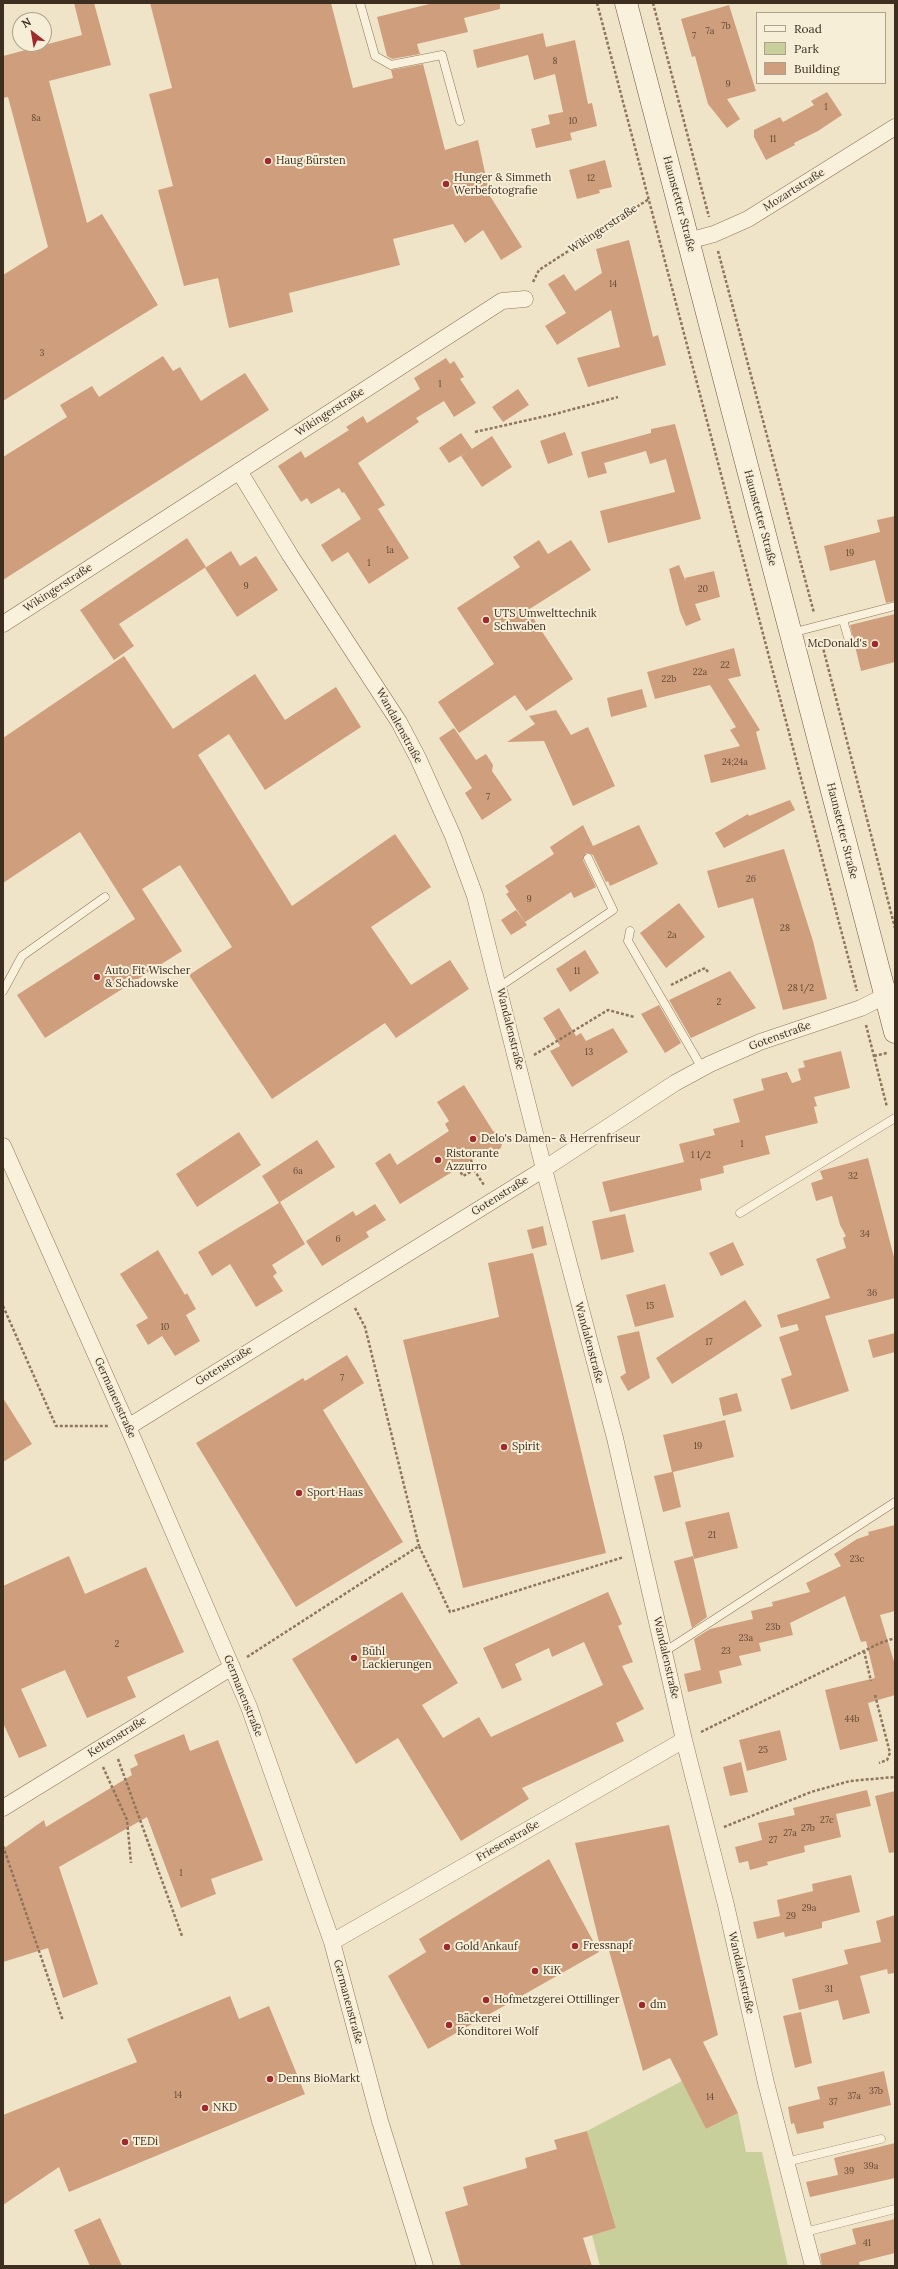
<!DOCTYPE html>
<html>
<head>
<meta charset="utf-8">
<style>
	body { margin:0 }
	#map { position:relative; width:898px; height:2269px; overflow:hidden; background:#f0e4c8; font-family:Lora,serif }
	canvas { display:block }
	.frame { position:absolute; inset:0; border:4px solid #3d2e20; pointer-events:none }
	.legend { position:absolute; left:756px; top:12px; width:130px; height:72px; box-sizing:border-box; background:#f7eed8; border:1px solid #ada18e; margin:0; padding:5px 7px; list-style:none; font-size:12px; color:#3d2e20 }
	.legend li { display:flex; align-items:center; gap:8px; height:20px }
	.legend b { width:20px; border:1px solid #ada18e }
	.north { position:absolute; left:12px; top:12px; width:40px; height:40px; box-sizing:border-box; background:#f7eed8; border:1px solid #ada18e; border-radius:50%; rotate:329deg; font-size:11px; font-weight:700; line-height:16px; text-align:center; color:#3d2e20 }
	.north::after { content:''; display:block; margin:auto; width:14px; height:18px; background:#9e2a2b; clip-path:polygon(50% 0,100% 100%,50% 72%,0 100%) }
</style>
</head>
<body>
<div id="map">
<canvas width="898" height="2269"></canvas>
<div class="frame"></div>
<ul class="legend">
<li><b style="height:5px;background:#faf1dc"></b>Road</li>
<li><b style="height:11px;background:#c9cf9b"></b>Park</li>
<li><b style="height:11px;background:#cf9f7d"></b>Building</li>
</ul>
<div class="north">N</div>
</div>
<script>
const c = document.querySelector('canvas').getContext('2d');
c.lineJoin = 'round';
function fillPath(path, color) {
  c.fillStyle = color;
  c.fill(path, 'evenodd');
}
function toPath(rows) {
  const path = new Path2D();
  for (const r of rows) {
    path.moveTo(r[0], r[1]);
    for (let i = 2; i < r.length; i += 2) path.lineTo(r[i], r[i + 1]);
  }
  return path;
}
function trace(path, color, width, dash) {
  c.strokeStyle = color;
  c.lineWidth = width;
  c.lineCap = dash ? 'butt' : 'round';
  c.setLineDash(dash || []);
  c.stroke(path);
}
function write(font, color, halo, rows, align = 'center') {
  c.font = font + ' Lora,serif';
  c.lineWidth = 4;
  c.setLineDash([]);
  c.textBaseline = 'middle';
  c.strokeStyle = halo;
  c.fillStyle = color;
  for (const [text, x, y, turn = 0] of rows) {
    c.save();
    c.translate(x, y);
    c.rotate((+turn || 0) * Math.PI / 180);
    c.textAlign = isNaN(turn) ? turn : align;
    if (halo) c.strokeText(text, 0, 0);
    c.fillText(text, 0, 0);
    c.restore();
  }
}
fillPath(toPath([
	[682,2081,706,2129,738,2113,746,2152,762,2152,788,2266,600,2266,592,2235,616,2228,587,2131]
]), '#c9cf9b');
fillPath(toPath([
	[74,3,94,3,111,65,49,81,87,223,102,214,158,305,3,401,3,275,48,247,8,97,3,98,3,56,82,35],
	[150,3,331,3,353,88,393,78,391,70,423,64,445,150,478,140,490,196,522,247,501,260,483,230,465,243,453,224,393,239,400,265,289,293,293,312,229,328,218,278,184,286,158,190,173,186,149,94,172,88],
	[433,3,500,3,500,9,464,18,468,32,417,44,420,54,392,59,387,56,377,17],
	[729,5,756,91,727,99,740,119,727,128,708,104,695,56,692,57,681,19],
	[543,33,546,47,575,40,588,104,592,103,597,126,570,133,572,140,536,148,531,129,550,124,548,115,563,112,555,74,534,80,528,55,477,68,473,50],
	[827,92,842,115,818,131,794,143,795,145,766,160,754,137,754,130,780,117,783,122,814,105,811,101],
	[605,160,612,187,599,190,600,193,577,199,569,170],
	[629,240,653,337,658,335,666,365,588,387,577,358,620,347,611,310,557,345,545,326,566,313,548,284,564,274,575,291,602,273,596,249],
	[163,356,173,371,180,367,201,401,213,393,214,395,213,393,245,373,269,410,3,580,3,457,67,417,60,405,92,386,99,397],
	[446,358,450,364,454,361,464,377,460,379,476,403,454,417,444,401,416,418,419,422,358,463,385,505,378,509,409,558,369,584,348,552,332,562,321,545,361,519,344,492,342,493,339,488,311,504,307,498,301,502,278,466,301,451,305,458,349,430,346,427,363,416,367,423,420,389,414,378],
	[518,389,529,405,503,422,492,407],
	[675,424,701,519,608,543,600,511,675,492,666,459,650,464,646,451,604,463,607,473,588,478,581,452,651,433,651,429],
	[565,432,573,455,548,464,540,441],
	[461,433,472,449,449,463,439,448],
	[492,436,512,467,482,487,461,456],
	[895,516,895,601,886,603,875,560,830,571,824,546,880,532,877,520],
	[187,538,206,567,119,624,134,646,114,660,80,610],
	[539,540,548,554,571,540,591,570,528,610,573,679,526,711,515,695,459,733,438,702,494,664,457,608,520,567,513,557],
	[231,551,240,566,256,556,278,590,237,617,205,568],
	[679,565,686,582,685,578,714,571,720,597,695,604,701,620,686,626,680,612,669,569],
	[895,614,895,662,861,671,850,625],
	[734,648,741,676,728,679,760,730,756,732,766,769,711,783,704,755,740,746,730,730,736,727,710,685,655,699,647,672],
	[124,656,173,729,255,674,285,720,336,687,361,727,265,790,229,734,198,755,292,906,395,834,431,887,371,927,411,985,450,960,469,989,396,1038,385,1023,272,1099,189,975,232,947,180,865,142,889,182,951,45,1038,17,995,135,919,80,832,3,883,3,738],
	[642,689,647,707,611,717,607,698],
	[556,710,571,735,588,727,615,786,573,806,544,741,507,742,535,724,529,716],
	[454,728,476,760,486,754,493,765,492,771,512,800,482,820,465,793,472,788,439,738],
	[790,800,795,810,724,848,715,833,748,814,749,816],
	[583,825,593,846,639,825,658,864,610,886,608,881,606,882,593,855,586,853,583,860,596,887,574,898,571,892,525,922,506,894,509,892,505,886,554,854,550,847],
	[784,849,813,941,827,999,783,1010,753,898,718,908,707,871],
	[679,903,705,937,666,968,640,933],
	[516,910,527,925,511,935,501,920],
	[585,950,599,973,570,992,556,969],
	[730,971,756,1008,691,1038,669,1000],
	[659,1005,681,1043,665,1053,641,1014],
	[559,1008,576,1036,581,1033,586,1041,613,1028,628,1052,572,1087,550,1051,560,1046,543,1018],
	[841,1051,850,1088,814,1097,817,1106,814,1107,818,1123,765,1136,770,1154,723,1166,724,1173,700,1179,702,1190,610,1212,602,1182,684,1162,679,1144,715,1135,713,1129,740,1122,733,1099,764,1090,761,1079,787,1072,792,1083,801,1080,798,1069,805,1067,803,1061],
	[464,1085,493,1131,499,1133,503,1140,501,1148,494,1152,486,1151,400,1204,375,1163,390,1153,397,1165,449,1131,445,1124,449,1121,437,1102],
	[239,1132,261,1165,197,1207,176,1174],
	[317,1140,335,1167,280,1202,305,1244,272,1265,277,1273,273,1276,283,1291,256,1307,230,1264,212,1276,198,1252,279,1203,262,1176],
	[868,1158,895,1261,895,1298,825,1316,849,1391,791,1410,781,1379,792,1375,779,1337,799,1330,797,1324,781,1328,777,1315,830,1298,816,1259,846,1248,843,1238,846,1236,840,1225,832,1196,816,1201,811,1183,823,1179,820,1171],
	[375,1204,386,1220,366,1232,369,1237,322,1266,306,1241,353,1211,356,1216],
	[625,1214,634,1252,601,1260,592,1221],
	[543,1226,547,1245,532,1249,527,1230],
	[733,1242,744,1265,721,1276,709,1253],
	[158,1250,185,1295,187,1293,196,1309,186,1315,200,1341,175,1356,162,1336,148,1345,136,1325,148,1318,120,1274],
	[533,1253,606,1553,463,1588,403,1340,499,1317,488,1263],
	[665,1284,674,1317,635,1327,626,1295],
	[745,1300,762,1326,672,1384,656,1358],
	[639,1331,650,1378,628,1391,620,1377,626,1373,617,1336],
	[895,1333,895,1352,873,1358,868,1340],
	[347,1355,364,1383,323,1410,403,1542,296,1607,196,1443,303,1378,305,1381],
	[737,1393,742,1411,723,1416,719,1398],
	[3,1398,32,1444,3,1462],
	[725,1420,734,1457,673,1472,681,1507,663,1512,654,1476,672,1472,663,1435],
	[729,1512,738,1548,694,1559,685,1522],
	[895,1525,895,1611,880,1615,895,1665,895,1695,868,1703,878,1741,840,1750,825,1690,875,1678,866,1641,861,1642,845,1596,790,1623,793,1635,759,1643,761,1651,739,1656,742,1665,719,1671,722,1683,688,1692,684,1674,701,1670,694,1639,710,1629,753,1619,751,1611,773,1606,772,1602,810,1592,806,1583,841,1566,834,1554,857,1539,869,1535,868,1532],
	[69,1556,85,1594,146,1567,184,1652,127,1677,136,1697,87,1718,65,1670,21,1689,47,1746,19,1758,3,1723,3,1586],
	[693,1556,707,1617,692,1628,674,1561],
	[402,1592,458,1683,422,1705,443,1738,479,1717,491,1737,603,1685,584,1642,552,1657,549,1648,515,1664,522,1680,502,1689,483,1648,608,1592,622,1624,618,1626,633,1662,622,1666,644,1709,616,1723,624,1741,522,1788,529,1799,461,1841,398,1738,356,1764,292,1659],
	[780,1730,787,1760,747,1771,739,1740],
	[184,1734,190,1751,218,1740,263,1860,211,1879,216,1894,181,1908,147,1817,59,1867,98,1984,63,1998,48,1948,3,1962,3,1849,44,1820,46,1827,132,1775,130,1769,138,1765,134,1755],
	[741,1762,748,1792,730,1796,723,1767],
	[867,1790,871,1806,836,1814,841,1837,804,1846,805,1852,767,1862,768,1865,750,1870,748,1861,739,1863,735,1847,762,1840,758,1823,795,1815,793,1808],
	[895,1791,895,1852,889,1853,875,1796],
	[669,1825,718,2035,703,2042,738,2113,706,2129,670,2058,643,2071,608,1947,601,1950,575,1843],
	[549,1859,599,1952,428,2049,388,1976,426,1952,419,1939],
	[851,1875,860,1912,822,1922,822,1928,785,1937,784,1932,757,1939,753,1922,780,1916,777,1900,813,1891,812,1884],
	[895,1915,895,1973,888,1974,887,1969,860,1976,870,2013,843,2020,838,2000,799,2010,792,1979,848,1964,844,1950,881,1942,876,1921],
	[230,1996,239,2019,269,2006,305,2094,69,2192,59,2167,3,2205,3,2115,137,2062,127,2039],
	[801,2012,812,2063,795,2068,783,2016],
	[884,2071,891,2105,823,2122,824,2128,797,2134,794,2123,791,2124,788,2107,820,2099,817,2087],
	[587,2131,616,2228,583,2238,592,2266,461,2266,445,2212,468,2205,463,2187,527,2168,525,2158,557,2149,554,2140],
	[895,2143,895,2178,810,2197,806,2182,838,2175,834,2158],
	[100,2218,122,2266,90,2266,74,2230],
	[895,2219,895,2253,859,2262,860,2266,822,2266,820,2254,856,2244,852,2229]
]), '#cf9f7d');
const service = toPath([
	[360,3,375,56,391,65,442,55,460,121],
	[843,620,848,637],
	[791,633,895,606],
	[630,931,628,941,702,1068],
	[499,987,613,910,588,858],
	[3,991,22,956,105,897],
	[740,1213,895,1118],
	[664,1652,895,1502],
	[786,2162,881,2139],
	[805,2232,895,2209]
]);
const minor = toPath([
	[688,241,714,234,748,219,895,127],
	[239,471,290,555,399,722,418,758,453,836,475,896,544,1169,615,1438,684,1740,726,1905,766,2083,813,2266],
	[3,624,502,301,525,299],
	[3,1146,128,1427,249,1707,332,1942,380,2121,425,2266],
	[128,1427,544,1169,675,1083,710,1064,760,1042,861,1008,895,991],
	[3,1808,232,1667],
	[332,1942,684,1740]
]);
const secondary = toPath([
	[626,3,895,1032]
]);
trace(service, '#8d765c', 9);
trace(minor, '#8d765c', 17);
trace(secondary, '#6f573f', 23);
trace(toPath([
	[597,3,857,991],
	[653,3,709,217],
	[718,251,814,613],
	[533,282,539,270,649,199],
	[475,432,555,414,618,397],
	[821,640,895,928],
	[671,985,705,968,708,972],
	[866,1025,887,1107],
	[534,1055,608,1010,634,1017],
	[874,1056,887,1053],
	[471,1160,474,1170,484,1185],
	[458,1168,463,1176,474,1170],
	[3,1306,56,1426,108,1426],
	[355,1308,365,1327,419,1546],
	[864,1651,871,1681],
	[247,1657,419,1546,450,1612,624,1557],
	[875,1695,890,1753,887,1760,879,1763],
	[701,1732,880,1643,895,1638],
	[118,1759,182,1936],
	[103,1767,127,1820,131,1863],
	[724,1827,811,1792,850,1781,895,1777],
	[3,1846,63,2021]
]), '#8d765c', 2.5, [3, 2]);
trace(service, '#faf1dc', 8);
trace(minor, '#faf1dc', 16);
trace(secondary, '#faf1dc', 22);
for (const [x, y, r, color] of [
	[268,161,4,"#9e2a2b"],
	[446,184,4,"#9e2a2b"],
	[486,620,4,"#9e2a2b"],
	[875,644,4,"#9e2a2b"],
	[97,977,4,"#9e2a2b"],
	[473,1139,4,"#9e2a2b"],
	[438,1160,4,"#9e2a2b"],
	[504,1447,4,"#9e2a2b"],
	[299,1493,4,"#9e2a2b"],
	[354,1658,4,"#9e2a2b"],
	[575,1946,4,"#9e2a2b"],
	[447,1947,4,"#9e2a2b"],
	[535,1971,4,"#9e2a2b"],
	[486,2000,4,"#9e2a2b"],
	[642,2005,4,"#9e2a2b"],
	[449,2025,4,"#9e2a2b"],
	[270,2079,4,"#9e2a2b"],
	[205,2108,4,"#9e2a2b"],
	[125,2142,4,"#9e2a2b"]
]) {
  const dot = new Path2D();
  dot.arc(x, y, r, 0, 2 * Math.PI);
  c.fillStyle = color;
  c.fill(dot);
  trace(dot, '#f7eed8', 1.5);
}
write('9px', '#624a37', null, [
	["7b",726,26],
	["7a",710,31],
	["7",694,36],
	["8",555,61],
	["9",728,84],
	["1",826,107],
	["8a",36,118],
	["10",573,121],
	["11",773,139],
	["12",591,178],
	["14",613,284],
	["3",42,353],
	["1",440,384],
	["1a",390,550],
	["19",850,553],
	["1",369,563],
	["9",246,586],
	["20",703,589],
	["22",725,665],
	["22a",700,672],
	["22b",669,679],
	["24;24a",735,762],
	["7",488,797],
	["26",751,879],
	["9",529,899],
	["28",785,928],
	["2a",672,935],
	["11",577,971],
	["28 1/2",801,988],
	["2",719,1002],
	["13",589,1052],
	["1",742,1144],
	["1 1/2",701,1155],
	["6a",298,1171],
	["32",853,1176],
	["34",865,1234],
	["6",338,1239],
	["36",872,1293],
	["15",650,1306],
	["10",165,1327],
	["17",709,1342],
	["7",342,1378],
	["19",698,1446],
	["21",712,1535],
	["23c",857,1559],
	["23b",773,1627],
	["23a",746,1638],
	["2",117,1644],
	["23",726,1651],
	["44b",852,1719],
	["25",763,1750],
	["27c",827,1820],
	["27b",808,1828],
	["27a",790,1833],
	["27",773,1840],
	["1",181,1873],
	["29a",809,1908],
	["29",791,1916],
	["31",829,1989],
	["37b",876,2091],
	["14",178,2095],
	["37a",854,2096],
	["14",710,2097],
	["37",833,2102],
	["39a",871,2166],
	["39",849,2171],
	["41",867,2243]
]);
write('11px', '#3d2e20', '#f7eed8', [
	["Haug Bürsten",276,161],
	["Hunger & Simmeth",454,178],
	["Werbefotografie",454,191],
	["UTS Umwelttechnik",494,614],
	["Schwaben",494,627],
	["McDonald's",867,644,"right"],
	["Auto Fit Wischer",105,971],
	["& Schadowske",105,984],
	["Delo's Damen- & Herrenfriseur",481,1139],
	["Ristorante",446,1154],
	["Azzurro",446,1167],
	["Spirit",512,1447],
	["Sport Haas",307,1493],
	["Bühl",362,1652],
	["Lackierungen",362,1665],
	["Fressnapf",583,1946],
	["Gold Ankauf",455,1947],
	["KiK",543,1971],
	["Hofmetzgerei Ottillinger",494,2000],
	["dm",650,2005],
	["Bäckerei",457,2019],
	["Konditorei Wolf",457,2032],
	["Denns BioMarkt",278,2079],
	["NKD",213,2108],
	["TEDi",133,2142]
], 'left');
write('11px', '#3d2e20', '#f7eed8', [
	["Mozartstraße",794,190,-32],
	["Haunstetter Straße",679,204,75],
	["Wikingerstraße",603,229,-33],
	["Wikingerstraße",330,412,-33],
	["Haunstetter Straße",760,518,75],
	["Wikingerstraße",58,588,-33],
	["Wandalenstraße",399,726,61],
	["Haunstetter Straße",842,831,76],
	["Wandalenstraße",510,1029,76],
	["Gotenstraße",780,1036,-20],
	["Gotenstraße",500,1196,-32],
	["Wandalenstraße",589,1343,75],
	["Gotenstraße",224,1366,-32],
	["Germanenstraße",115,1398,66],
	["Wandalenstraße",666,1658,77],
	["Germanenstraße",243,1696,68],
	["Keltenstraße",117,1737,-32],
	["Friesenstraße",508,1841,-30],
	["Wandalenstraße",741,1973,77],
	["Germanenstraße",348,2002,75]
]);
</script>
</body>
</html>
